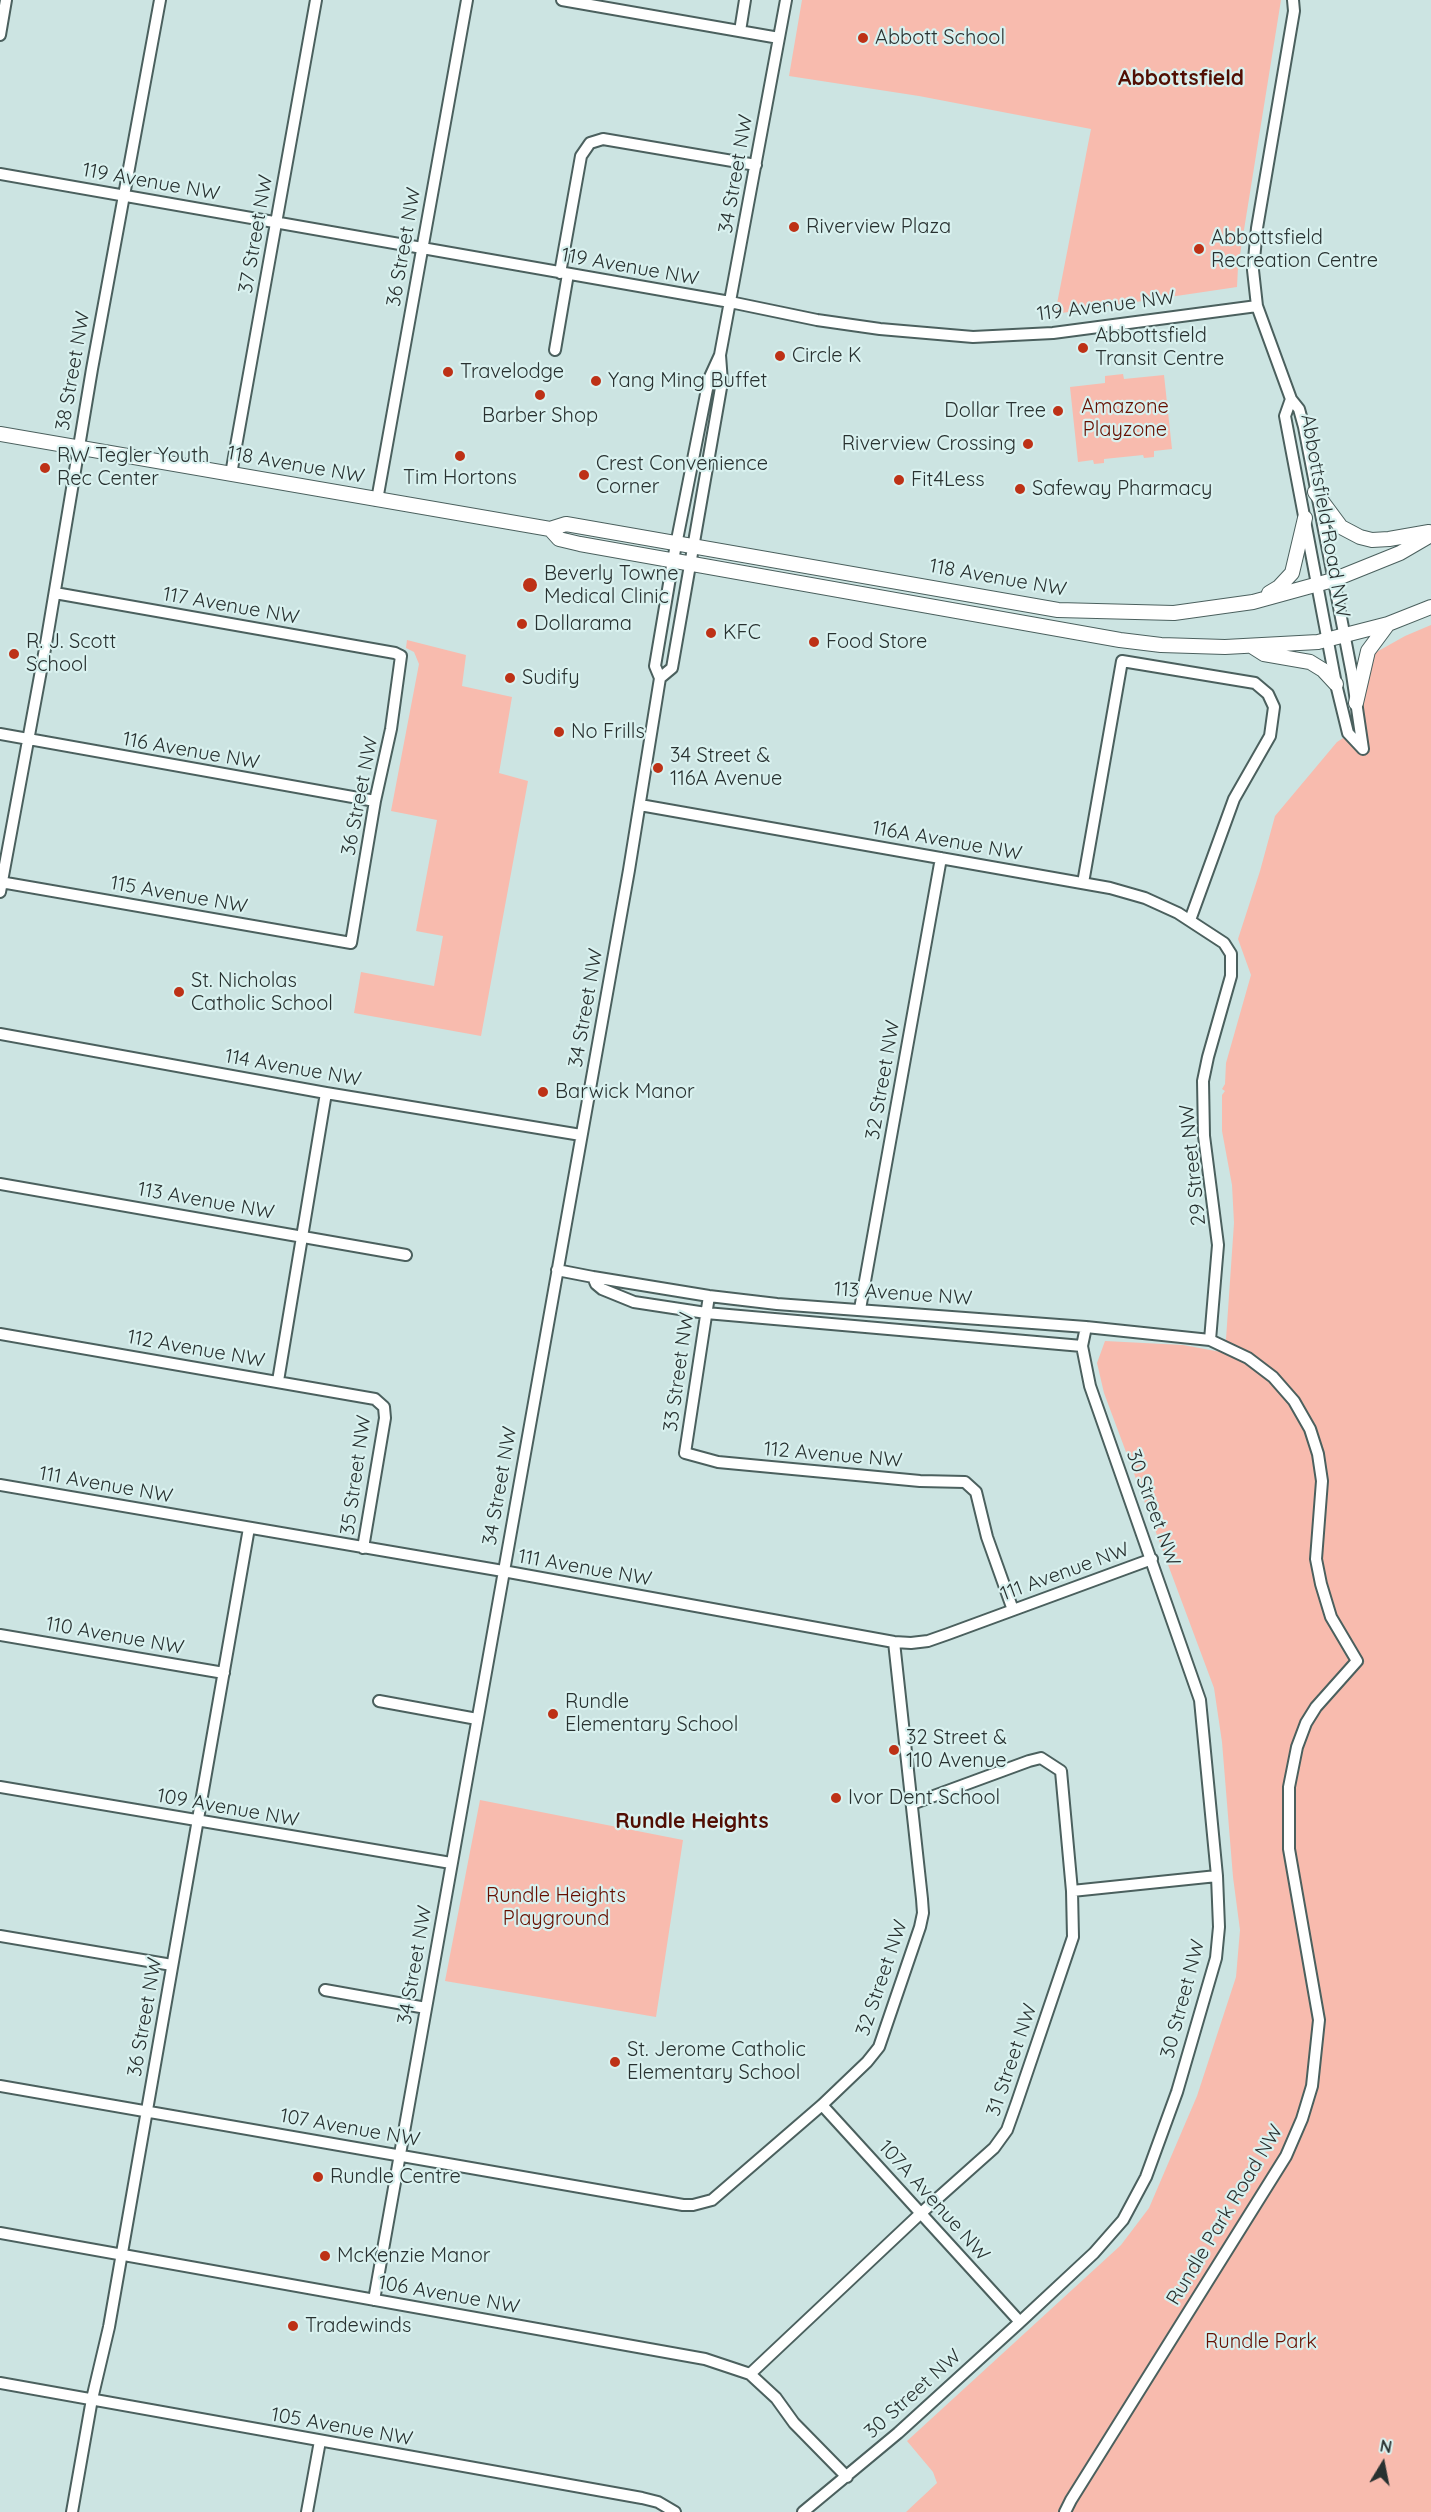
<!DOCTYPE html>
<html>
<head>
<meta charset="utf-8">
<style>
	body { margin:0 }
	#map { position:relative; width:1431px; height:2512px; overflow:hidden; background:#cce4e2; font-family:Quicksand,sans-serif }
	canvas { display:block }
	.north { position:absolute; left:1353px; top:2434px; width:60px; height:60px; -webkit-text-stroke:4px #d9f1ef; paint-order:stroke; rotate:10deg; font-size:16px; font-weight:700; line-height:24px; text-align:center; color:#283130 }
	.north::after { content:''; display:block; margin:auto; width:21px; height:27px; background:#283130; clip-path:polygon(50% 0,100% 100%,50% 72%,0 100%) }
</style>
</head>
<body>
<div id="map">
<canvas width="1431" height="2512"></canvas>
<div class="north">N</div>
</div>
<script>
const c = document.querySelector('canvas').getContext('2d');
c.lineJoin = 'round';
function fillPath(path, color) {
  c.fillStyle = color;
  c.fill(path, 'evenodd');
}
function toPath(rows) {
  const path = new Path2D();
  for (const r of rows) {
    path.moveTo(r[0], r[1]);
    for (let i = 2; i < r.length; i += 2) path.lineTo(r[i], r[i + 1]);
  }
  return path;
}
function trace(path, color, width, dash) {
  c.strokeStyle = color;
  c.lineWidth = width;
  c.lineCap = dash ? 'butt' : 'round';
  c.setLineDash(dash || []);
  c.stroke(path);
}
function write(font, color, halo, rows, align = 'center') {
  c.font = font + ' Quicksand,sans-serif';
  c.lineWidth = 4.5;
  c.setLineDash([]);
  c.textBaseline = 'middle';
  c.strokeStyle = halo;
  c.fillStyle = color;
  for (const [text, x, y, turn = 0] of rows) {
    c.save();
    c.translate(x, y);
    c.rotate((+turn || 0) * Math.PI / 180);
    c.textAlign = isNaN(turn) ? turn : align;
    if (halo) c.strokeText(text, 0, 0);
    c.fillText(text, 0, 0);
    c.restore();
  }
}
fillPath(toPath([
	[802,0,1281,0,1238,267,1237,287,1055,314,1091,129,919,96,789,76],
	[1123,374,1124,379,1164,375,1172,449,1154,451,1154,457,1144,458,1143,455,1104,459,1104,463,1094,464,1093,460,1078,462,1070,387,1105,383,1105,376],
	[1431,625,1431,2512,906,2512,937,2483,933,2472,907,2441,1121,2245,1149,2208,1197,2096,1236,1977,1240,1930,1233,1877,1222,1742,1214,1688,1104,1393,1097,1363,1105,1341,1183,1345,1221,1352,1226,1339,1234,1223,1232,1185,1222,1131,1222,1095,1225,1091,1222,1089,1225,1084,1226,1063,1251,975,1238,939,1260,871,1275,816,1337,742,1357,729,1373,654,1405,636],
	[407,640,466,655,462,686,512,697,499,773,528,781,481,1036,354,1013,361,972,434,986,443,936,416,931,437,820,391,811,419,664,414,652,406,648],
	[480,1800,683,1840,656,2017,445,1981]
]), '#f8bbae');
const minor = toPath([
	[562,0,779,38],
	[740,31,745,0],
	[0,35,6,0],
	[0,174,730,302,817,320,880,329,973,337,1053,333,1257,306],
	[560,273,581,156,590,143,603,139,756,165],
	[555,350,568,274],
	[1291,399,1285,416,1336,684,1348,733,1363,749,1352,674,1304,427,1299,409,1291,399,1257,306,1253,270,1257,228,1294,11,1293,0],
	[231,474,316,0],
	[377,500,467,0],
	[660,678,672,668,722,382,720,355],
	[0,734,375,801],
	[640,805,1110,888,1145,898,1178,913,1224,943,1231,954,1231,976,1208,1057,1203,1081,1204,1136,1218,1245,1210,1340],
	[0,882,351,943,375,801,391,729,401,656,395,653,55,593],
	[1083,883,1122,661,1255,683,1268,694,1274,707,1270,736,1234,799,1190,920],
	[0,892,47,638,92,369,160,0],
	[0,1034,326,1093,581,1135],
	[0,1184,406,1255],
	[557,1270,593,1277],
	[709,1296,685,1453,718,1462,920,1481,965,1482,976,1492,987,1537,1013,1610],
	[860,1309,941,858],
	[0,1334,375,1399,384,1407,385,1418,363,1548],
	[278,1381,326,1093],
	[0,1485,503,1571,894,1642,911,1643,928,1641,948,1634,1152,1559],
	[0,1635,224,1673],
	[379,1701,477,1719],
	[0,1787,451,1863],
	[1072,1891,1217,1876],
	[0,1936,172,1965],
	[325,1990,426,2008],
	[0,2086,683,2205,693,2205,712,2200,822,2105,867,2062,879,2047,920,1927,923,1913,922,1899,894,1642],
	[822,2105,1020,2322],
	[0,2233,705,2359,750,2374,776,2398,794,2423,847,2477],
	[374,2300,629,870,660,678,655,666,673,560,709,379,720,355,786,0],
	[750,2374,920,2214,994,2148,1007,2130,1017,2102,1073,1937,1072,1891,1061,1771,1041,1758,1029,1761,912,1804],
	[0,2383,642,2498,658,2502,675,2512],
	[72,2512,92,2399,109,2327,249,1528],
	[307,2512,320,2441],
	[803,2512,898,2433,1020,2322,1094,2253,1123,2220,1146,2177,1177,2092,1216,1958,1219,1927,1217,1876,1200,1700,1090,1386,1082,1346,1086,1327],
	[1065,2512,1071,2500,1286,2156,1302,2119,1312,2086,1319,2020,1289,1849,1289,1787,1297,1747,1306,1723,1316,1707,1357,1661,1331,1617,1321,1584,1316,1559,1322,1481,1318,1454,1310,1429,1294,1401,1273,1377,1248,1358,1210,1340,1086,1327,777,1304,709,1296,593,1277,596,1284,602,1289,634,1302,706,1313,1082,1346]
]);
const major = toPath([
	[0,434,550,529,566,524,1058,610,1174,613,1253,602,1333,580,1400,553,1431,535],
	[1315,492,1341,527,1360,537,1372,540,1389,539,1429,532],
	[550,529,559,539,580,544,1120,640,1161,645,1225,647,1318,642,1388,624,1431,607],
	[1269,593,1279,587,1292,573,1305,518],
	[1253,647,1264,654,1310,662,1323,670,1336,684],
	[1356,703,1368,651,1388,624]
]);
trace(minor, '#4b605e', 14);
trace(major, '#4b605e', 16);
trace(minor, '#fff', 10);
trace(major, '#fff', 14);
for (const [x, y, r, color] of [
	[863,38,6,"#bd3116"],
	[794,227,6,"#bd3116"],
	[1199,249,6,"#bd3116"],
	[1083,348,6,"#bd3116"],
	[780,356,6,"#bd3116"],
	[448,372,6,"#bd3116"],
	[596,381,6,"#bd3116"],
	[540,395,6,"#bd3116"],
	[1058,411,6,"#bd3116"],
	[1028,444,6,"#bd3116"],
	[460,456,6,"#bd3116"],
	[45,468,6,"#bd3116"],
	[584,475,6,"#bd3116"],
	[899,480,6,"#bd3116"],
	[1020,489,6,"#bd3116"],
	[530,585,8,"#bd3116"],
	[522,624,6,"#bd3116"],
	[711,633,6,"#bd3116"],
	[814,642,6,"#bd3116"],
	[14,654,6,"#bd3116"],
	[510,678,6,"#bd3116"],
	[559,732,6,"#bd3116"],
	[658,768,6,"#bd3116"],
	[179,992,6,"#bd3116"],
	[543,1092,6,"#bd3116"],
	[553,1714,6,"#bd3116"],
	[894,1750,6,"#bd3116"],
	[836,1798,6,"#bd3116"],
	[615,2062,6,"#bd3116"],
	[318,2177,6,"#bd3116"],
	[325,2256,6,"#bd3116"],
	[293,2326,6,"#bd3116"]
]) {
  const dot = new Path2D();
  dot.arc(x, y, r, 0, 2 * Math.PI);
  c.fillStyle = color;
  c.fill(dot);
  trace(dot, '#d9f1ef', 2);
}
write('20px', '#283130', '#d9f1ef', [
	["Abbott School",875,38],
	["Riverview Plaza",806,227],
	["Abbottsfield",1211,238],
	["Recreation Centre",1211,261],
	["Abbottsfield",1095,336],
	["Transit Centre",1095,359],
	["Circle K",792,356],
	["Travelodge",460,372],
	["Yang Ming Buffet",608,381],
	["Dollar Tree",1046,411,"right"],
	["Barber Shop",540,416,"center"],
	["Riverview Crossing",1016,444,"right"],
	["RW Tegler Youth",57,456],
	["Rec Center",57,479],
	["Crest Convenience",596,464],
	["Corner",596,487],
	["Tim Hortons",460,478,"center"],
	["Fit4Less",911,480],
	["Safeway Pharmacy",1032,489],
	["Beverly Towne",544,574],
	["Medical Clinic",544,597],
	["Dollarama",534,624],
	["KFC",723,633],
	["R. J. Scott",26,642],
	["School",26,665],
	["Food Store",826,642],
	["Sudify",522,678],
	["No Frills",571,732],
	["34 Street &",670,756],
	["116A Avenue",670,779],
	["St. Nicholas",191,981],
	["Catholic School",191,1004],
	["Barwick Manor",555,1092],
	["Rundle",565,1702],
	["Elementary School",565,1725],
	["32 Street &",906,1738],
	["110 Avenue",906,1761],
	["Ivor Dent School",848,1798],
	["St. Jerome Catholic",627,2050],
	["Elementary School",627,2073],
	["Rundle Centre",330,2177],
	["McKenzie Manor",337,2256],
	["Tradewinds",305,2326]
], 'left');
write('20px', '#283130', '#d9f1ef', [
	["34 Street NW",736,174,-80],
	["119 Avenue NW",151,182,10],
	["37 Street NW",256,234,-80],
	["36 Street NW",404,247,-80],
	["119 Avenue NW",630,267,10],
	["119 Avenue NW",1106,306,-7],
	["38 Street NW",73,371,-80],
	["118 Avenue NW",296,465,10],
	["Abbottsfield Road NW",1325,516,80],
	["118 Avenue NW",998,578,10],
	["117 Avenue NW",231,606,10],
	["116 Avenue NW",191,751,10],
	["36 Street NW",360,796,-79],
	["116A Avenue NW",947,841,10],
	["115 Avenue NW",179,895,10],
	["34 Street NW",586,1008,-80],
	["114 Avenue NW",293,1068,10],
	["32 Street NW",883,1080,-80],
	["29 Street NW",1193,1165,-96],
	["113 Avenue NW",206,1201,10],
	["113 Avenue NW",903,1294,4],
	["112 Avenue NW",196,1349,10],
	["33 Street NW",679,1372,-82],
	["112 Avenue NW",833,1455,5],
	["35 Street NW",356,1475,-82],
	["111 Avenue NW",106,1485,10],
	["34 Street NW",500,1486,-80],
	["30 Street NW",1153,1508,70],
	["111 Avenue NW",585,1568,10],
	["111 Avenue NW",1065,1572,-20],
	["110 Avenue NW",115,1636,10],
	["109 Avenue NW",228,1808,10],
	["34 Street NW",415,1965,-80],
	["32 Street NW",882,1978,-71],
	["30 Street NW",1183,1999,-75],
	["36 Street NW",145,2017,-80],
	["31 Street NW",1012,2060,-71],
	["107 Avenue NW",350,2128,10],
	["107A Avenue NW",934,2201,48],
	["Rundle Park Road NW",1225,2215,-59],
	["106 Avenue NW",449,2295,10],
	["30 Street NW",913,2394,-42],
	["105 Avenue NW",342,2427,10]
]);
write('20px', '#660f00', '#d9f1ef', [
	["Amazone",1125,407],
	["Playzone",1125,430],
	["Rundle Heights",556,1896],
	["Playground",556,1919],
	["Rundle Park",1261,2342]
]);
write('bold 21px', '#510e03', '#d9f1ef', [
	["Abbottsfield",1181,79],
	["Rundle Heights",692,1822]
]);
</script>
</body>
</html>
